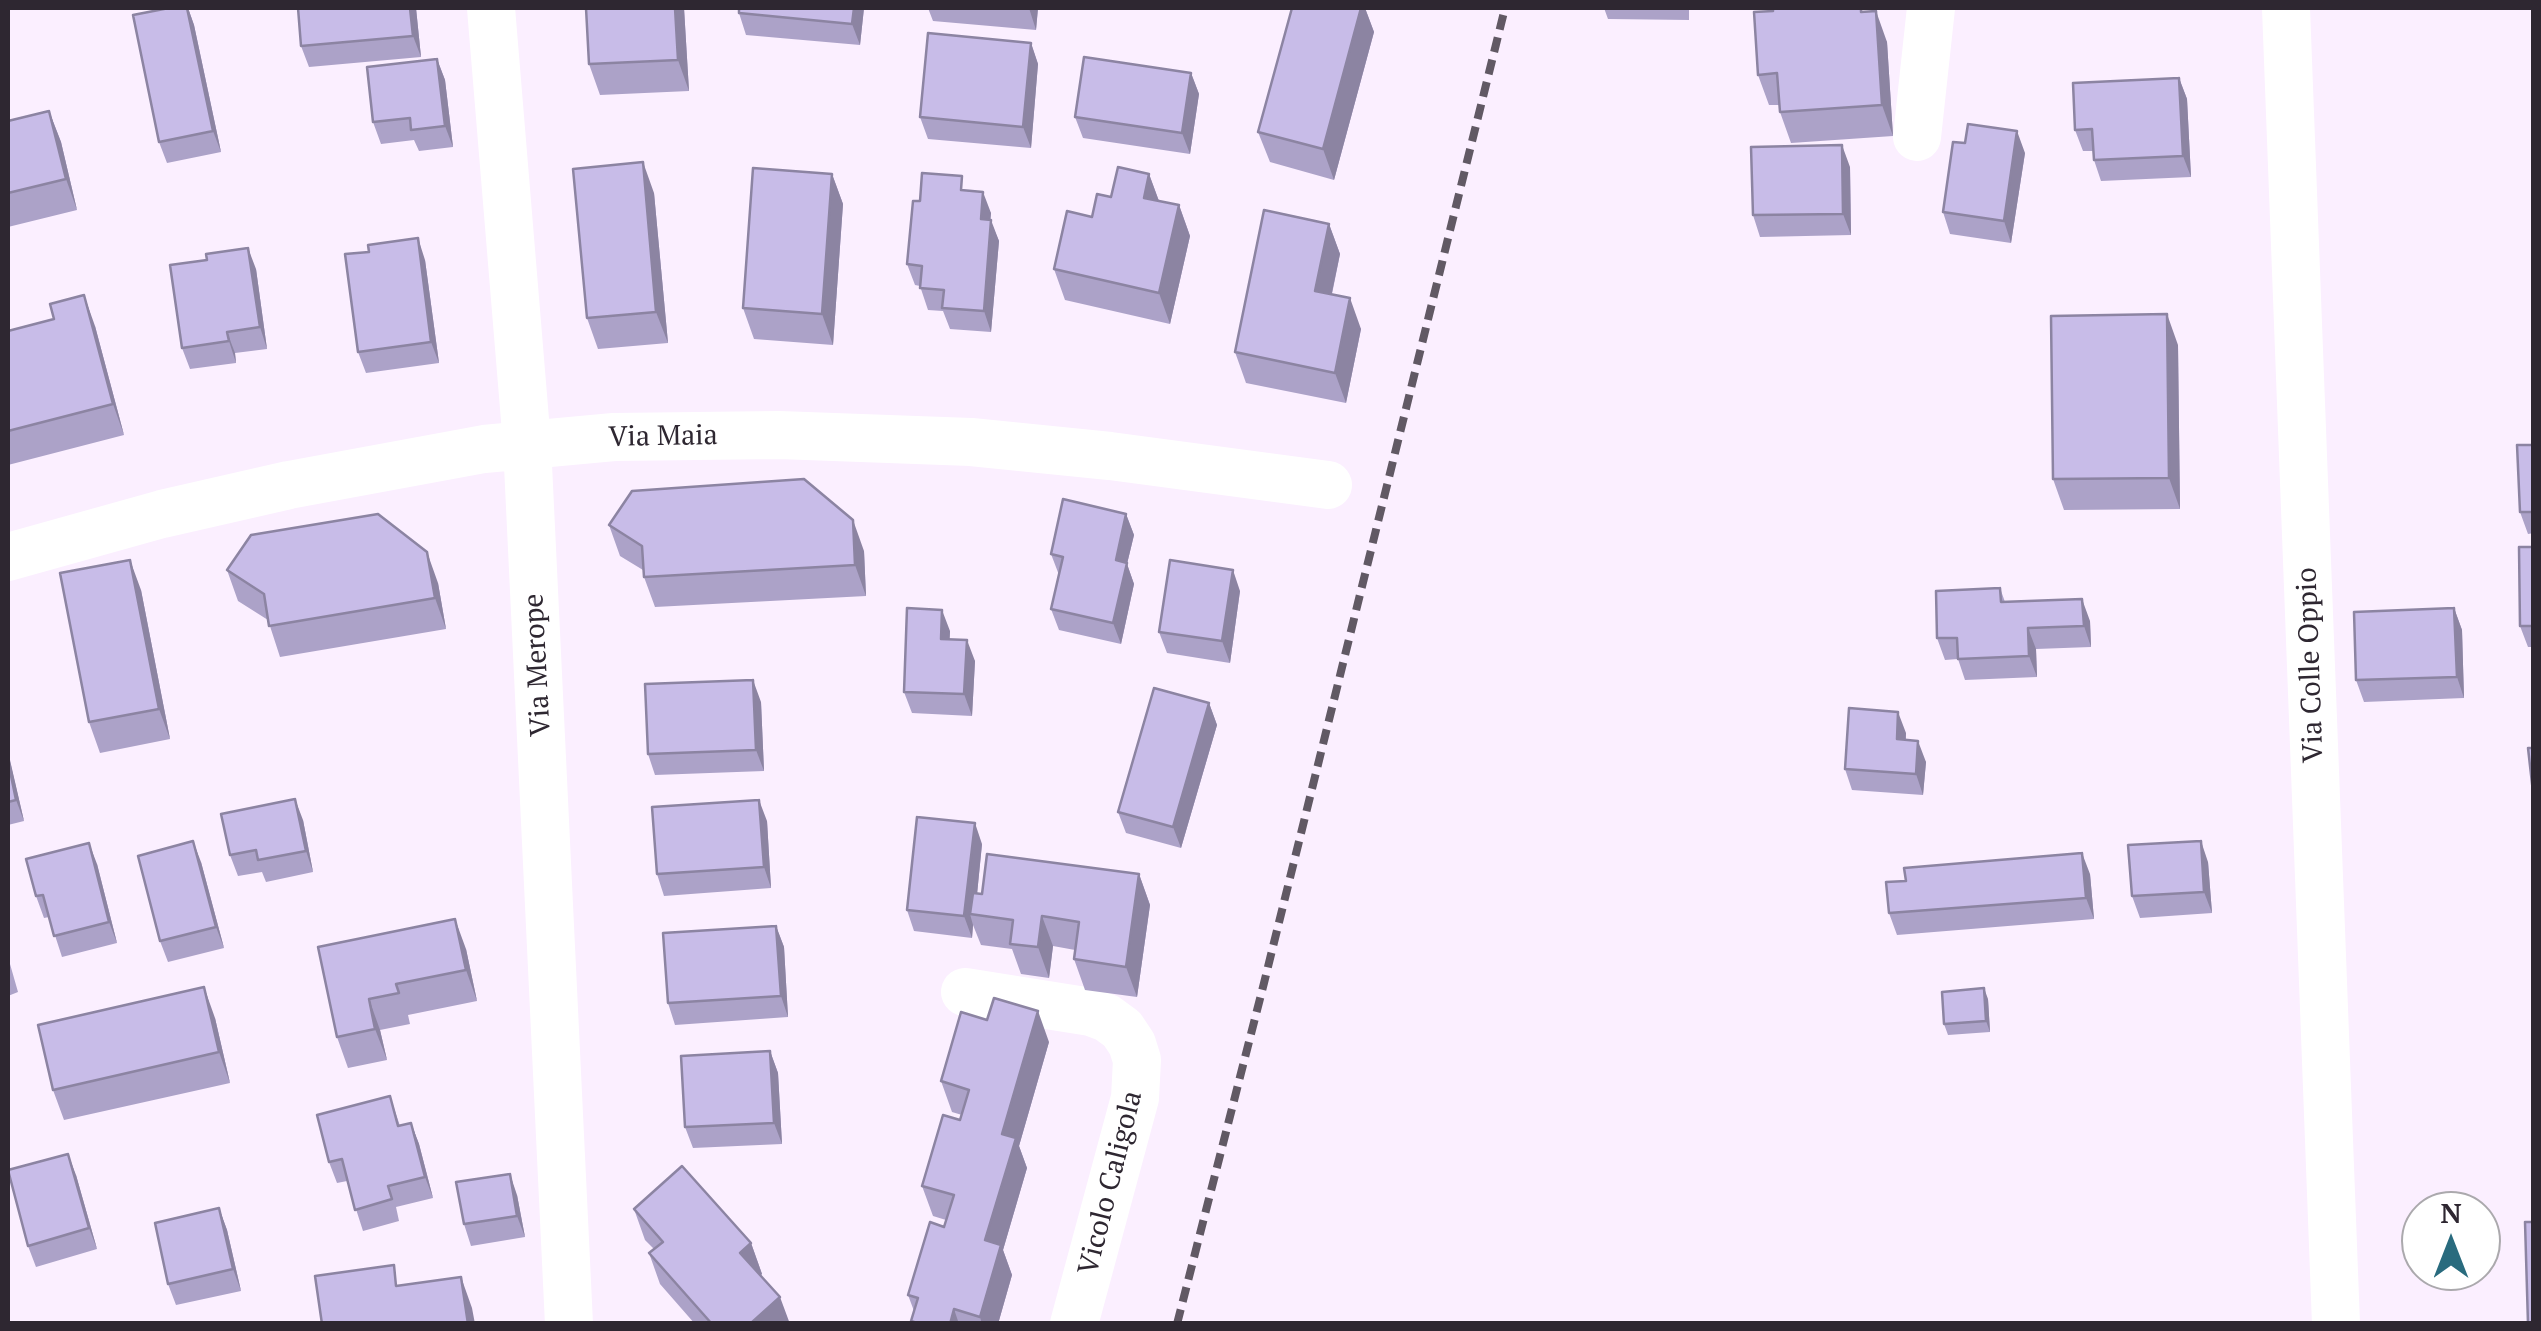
<!DOCTYPE html>
<html>
<head>
<meta charset="utf-8">
<style>
	body { margin:0 }
	#map { position:relative; width:2541px; height:1331px; overflow:hidden; background:#fbefff; font-family:"PT Serif",serif }
	canvas { display:block }
	.frame { position:absolute; inset:0; border:10px solid #2e2731; pointer-events:none }
	.north { position:absolute; left:2401px; top:1191px; width:100px; height:100px; box-sizing:border-box; background:#fff; border:2px solid #aba9ad; border-radius:50%; rotate:0deg; font-size:28px; font-weight:700; line-height:40px; text-align:center; color:#2e2731 }
	.north::after { content:''; display:block; margin:auto; width:35px; height:45px; background:#296b7e; clip-path:polygon(50% 0,100% 100%,50% 72%,0 100%) }
</style>
</head>
<body>
<div id="map">
<canvas width="2541" height="1331"></canvas>
<div class="frame"></div>
<div class="north">N</div>
</div>
<script>
const c = document.querySelector('canvas').getContext('2d');
c.lineJoin = 'round';
function toPath(rows) {
  const path = new Path2D();
  for (const r of rows) {
    path.moveTo(r[0], r[1]);
    for (let i = 2; i < r.length; i += 2) path.lineTo(r[i], r[i + 1]);
  }
  return path;
}
function trace(path, color, width, dash) {
  c.strokeStyle = color;
  c.lineWidth = width;
  c.lineCap = dash ? 'butt' : 'round';
  c.setLineDash(dash || []);
  c.stroke(path);
}
function fillPath(path, color) {
  c.fillStyle = color;
  c.fill(path, 'evenodd');
}
function write(font, color, halo, rows, align = 'center') {
  c.font = font + ' "PT Serif",serif';
  c.lineWidth = 8;
  c.setLineDash([]);
  c.textBaseline = 'middle';
  c.strokeStyle = halo;
  c.fillStyle = color;
  for (const [text, x, y, turn = 0] of rows) {
    c.save();
    c.translate(x, y);
    c.rotate((+turn || 0) * Math.PI / 180);
    c.textAlign = isNaN(turn) ? turn : align;
    if (halo) c.strokeText(text, 0, 0);
    c.fillText(text, 0, 0);
    c.restore();
  }
}
trace(toPath([
	[491,8,527,444,569,1324],
	[2286,8,2336,1324],
	[1917,137,1931,8],
	[8,557,162,514,289,485,484,449,614,437,779,435,971,442,1110,456,1328,485],
	[965,992,1091,1012,1107,1018,1122,1029,1132,1044,1137,1060,1135,1098,1074,1324]
]), '#fff', 48);
trace(toPath([
	[1177,1324,1264,983,1505,8]
]), '#615964', 8, [15, 8]);
fillPath(toPath([
	[188,8,194,25,221,152,167,163,159,142],
	[298,8,416,8,421,57,309,67,301,46],
	[586,8,684,8,689,91,600,95,589,64],
	[864,8,860,45,746,35,739,13],
	[928,8,1038,8,1036,30,933,21],
	[1292,8,1365,8,1374,32,1334,180,1270,162,1258,132],
	[1604,8,1689,8,1689,20,1608,19],
	[1866,12,1887,42,1893,136,1791,143,1780,112,1779,105,1769,105,1758,75],
	[1031,43,1038,64,1031,148,928,139,920,117],
	[437,59,445,80,453,147,419,151,414,140,381,144,373,122],
	[1191,73,1199,94,1190,154,1083,138,1075,117],
	[2179,78,2187,99,2191,177,2101,181,2094,160,2093,151,2083,151,2075,130],
	[49,111,61,142,77,210,8,227,8,121],
	[2025,153,2011,243,1950,234,1943,212],
	[1850,167,1851,235,1760,237,1753,215],
	[832,174,843,204,833,345,754,339,743,308],
	[1149,174,1159,201,1179,205,1190,236,1170,324,1065,300,1054,269,1092,217,1111,197],
	[967,190,991,213,990,220,999,241,991,332,950,329,943,311,928,310,920,286,915,285,907,264,920,201],
	[654,193,668,343,598,349,587,318],
	[1329,224,1340,254,1332,294,1361,329,1346,403,1246,383,1235,352],
	[425,260,439,363,366,373,358,352],
	[256,269,267,349,235,353,236,363,190,369,182,348],
	[95,326,124,435,8,465,8,331],
	[2178,345,2180,509,2064,510,2053,479],
	[2534,445,2534,533,2528,534,2520,512],
	[1126,514,1134,535,1127,564,1134,584,1121,644,1059,630,1051,609,1059,575,1051,554],
	[609,525,864,551,866,596,655,607,644,577,643,570,620,556],
	[2534,547,2534,647,2528,647,2520,626],
	[227,570,438,583,446,629,280,657,268,620,238,601],
	[2000,588,2005,602,2090,621,2091,647,2036,649,2037,677,1965,680,1958,659,1945,660,1937,638],
	[141,590,170,739,100,753,89,722],
	[1240,591,1230,663,1167,653,1159,632],
	[2454,608,2462,630,2464,698,2364,702,2356,680],
	[950,631,949,639,975,661,972,716,912,713,904,692],
	[761,702,764,771,655,775,648,754],
	[1209,703,1217,725,1181,848,1126,833,1118,812],
	[1906,733,1906,740,1926,762,1923,795,1852,790,1845,769],
	[8,753,24,821,8,825],
	[303,820,313,872,266,882,262,872,238,876,230,855],
	[767,821,771,888,664,896,657,874],
	[982,844,977,894,982,894,1139,874,1150,905,1137,997,1085,990,1074,959,1075,950,1053,946,1049,978,1021,974,1012,949,981,945,973,925,972,938,914,931,907,910],
	[201,862,224,948,168,962,160,941],
	[2208,862,2212,913,2140,918,2132,896],
	[97,864,117,943,62,957,49,917,44,918,36,896],
	[2090,874,2094,919,1897,935,1889,913],
	[776,926,784,947,788,1017,675,1025,668,1003],
	[318,947,466,949,477,1001,408,1015,410,1024,380,1030,387,1060,348,1068,337,1037],
	[8,957,18,992,8,996],
	[1988,999,1990,1032,1948,1035,1944,1024],
	[215,1018,230,1083,64,1120,53,1090],
	[1049,1042,1019,1146,1027,1168,1003,1250,1012,1275,998,1324,912,1324,914,1311,908,1295,944,1227,946,1220,933,1216,922,1186,962,1115,952,1112,941,1081],
	[770,1051,778,1073,782,1144,693,1148,685,1127],
	[390,1096,400,1126,411,1123,419,1144,433,1198,396,1207,399,1221,363,1231,347,1181,337,1183,329,1162],
	[76,1175,97,1249,36,1267,28,1246],
	[517,1195,525,1237,471,1246,464,1224],
	[219,1208,227,1230,241,1291,176,1305,168,1284],
	[634,1209,751,1243,762,1274,761,1275,790,1324,695,1324,660,1284,649,1253,654,1249,645,1240]
]), '#aca2c8');
fillPath(toPath([
	[188,8,194,25,221,152,213,131],
	[410,8,416,8,421,57,413,36],
	[675,8,684,8,689,91,678,60],
	[854,8,864,8,860,45,852,24],
	[1029,8,1038,8,1036,30],
	[1361,8,1365,8,1374,32,1334,180,1323,149],
	[1876,11,1887,42,1893,136,1882,105],
	[1031,43,1038,64,1031,148,1023,127],
	[437,59,445,80,453,147,445,126],
	[1191,73,1199,94,1190,154,1182,133],
	[2179,78,2187,99,2191,177,2183,156],
	[49,111,61,142,77,210,66,179],
	[2017,131,2025,153,2011,243,2004,221],
	[1842,145,1850,167,1851,235,1843,214],
	[643,162,654,193,668,343,656,312],
	[832,174,843,204,833,345,822,314],
	[1149,174,1160,204,1144,198],
	[983,192,991,213,989,240,981,219],
	[1179,205,1190,236,1170,324,1159,293],
	[991,220,999,241,991,332,984,311],
	[1329,224,1340,254,1326,321,1315,291],
	[418,238,425,260,439,363,431,342],
	[248,248,256,269,267,349,260,327],
	[84,295,95,326,124,435,113,404],
	[1350,298,1361,329,1346,403,1335,373],
	[2167,314,2178,345,2180,509,2169,478],
	[227,332,235,353,236,363,229,341],
	[1126,514,1134,535,1127,564,1134,584,1121,644,1113,623,1116,560],
	[853,520,864,551,866,596,855,565],
	[427,552,438,583,446,629,435,598],
	[130,560,141,590,170,739,159,709],
	[1233,570,1240,591,1230,663,1222,641],
	[2082,599,2090,621,2091,647,2084,626],
	[2454,608,2462,630,2464,698,2457,677],
	[942,610,950,631,949,660,941,639],
	[2028,628,2036,649,2037,677,2029,656],
	[967,640,975,661,972,716,964,694],
	[753,680,761,702,764,771,756,750],
	[1209,703,1217,725,1181,848,1173,827],
	[1898,712,1906,733,1904,761,1897,739],
	[1918,741,1926,762,1923,795,1916,774],
	[8,753,10,760,24,821,16,800,8,761],
	[295,799,303,820,313,872,306,851],
	[759,800,767,821,771,888,764,867],
	[975,823,982,844,975,915,970,914,973,925,972,938,964,916],
	[193,841,201,862,224,948,216,927],
	[2201,841,2208,862,2212,913,2204,892],
	[89,843,97,864,117,943,109,922],
	[2082,853,2090,874,2094,919,2086,898],
	[1139,874,1150,905,1137,997,1126,967],
	[1042,916,1053,946,1049,978,1038,947],
	[455,919,466,949,477,1001,466,970],
	[776,926,784,947,788,1017,781,996],
	[204,987,215,1018,230,1083,219,1052],
	[1984,988,1988,999,1990,1032,1986,1021],
	[369,999,380,1030,387,1060,375,1029],
	[1038,1011,1049,1042,1019,1146,1027,1168,1003,1250,1012,1275,998,1324,982,1324,980,1317,985,1240,1002,1134],
	[770,1051,778,1073,782,1144,774,1123],
	[411,1123,419,1144,433,1198,425,1177],
	[68,1154,76,1175,97,1249,89,1228],
	[510,1174,517,1195,525,1237,517,1216],
	[219,1208,227,1230,241,1291,233,1269],
	[751,1243,762,1274,751,1283,740,1253],
	[461,1277,472,1308,475,1324,468,1324],
	[780,1297,790,1324,750,1324],
	[954,1309,959,1324,950,1324]
]), '#8c84a2');
const building = toPath([
	[169,8,187,8,213,131,159,142,133,15,169,8],
	[298,8,410,8,413,36,301,46,298,8],
	[586,8,675,8,678,60,589,64,586,8],
	[739,8,854,8,852,24,739,13,739,8],
	[1292,8,1361,8,1323,149,1258,132,1292,8],
	[1773,8,1861,8,1861,12,1876,11,1882,105,1780,112,1777,73,1758,75,1754,12,1773,11,1773,8],
	[928,33,1031,43,1023,127,920,117,928,33],
	[1084,57,1191,73,1182,133,1075,117,1084,57],
	[437,59,445,126,411,130,410,118,373,122,367,67,437,59],
	[2179,78,2183,156,2094,160,2092,129,2075,130,2073,83,2179,78],
	[49,111,66,179,8,193,8,121,49,111],
	[1968,124,2017,131,2004,221,1943,212,1953,142,1965,143,1968,124],
	[1842,145,1843,214,1753,215,1751,147,1842,145],
	[643,162,656,312,587,318,573,169,643,162],
	[1118,167,1149,174,1144,198,1179,205,1159,293,1054,269,1067,211,1092,217,1097,194,1111,197,1118,167],
	[753,168,832,174,822,314,743,308,753,168],
	[922,173,962,176,961,190,983,192,981,219,991,220,984,311,942,308,944,290,920,288,922,266,907,264,913,201,920,201,922,173],
	[1264,210,1329,224,1315,291,1350,298,1335,373,1235,352,1264,210],
	[418,238,431,342,358,352,345,254,369,252,368,245,418,238],
	[248,248,260,327,227,332,229,341,182,348,170,265,207,260,206,254,248,248],
	[84,295,113,404,8,431,8,331,54,319,50,304,84,295],
	[2167,314,2169,478,2053,479,2051,316,2167,314],
	[2517,445,2534,445,2534,512,2520,512,2517,445],
	[804,479,853,520,855,565,644,577,642,546,609,525,632,491,804,479],
	[1063,499,1126,514,1116,560,1127,563,1113,623,1051,609,1063,557,1051,554,1063,499],
	[378,514,427,552,435,598,269,626,264,594,227,570,251,535,378,514],
	[2519,547,2534,547,2534,626,2520,626,2519,547],
	[130,560,159,709,89,722,60,573,130,560],
	[1170,560,1233,570,1222,641,1159,632,1170,560],
	[2000,588,2001,602,2082,599,2084,626,2028,628,2029,656,1958,659,1957,638,1937,638,1936,591,2000,588],
	[907,608,942,610,941,639,967,640,964,694,904,692,907,608],
	[2454,608,2457,677,2356,680,2354,612,2454,608],
	[753,680,756,750,648,754,645,684,753,680],
	[1154,688,1209,703,1173,827,1118,812,1154,688],
	[1849,708,1898,712,1897,739,1918,741,1916,774,1845,769,1849,708],
	[2528,748,2534,748,2534,801,2528,748],
	[8,761,16,800,8,802,8,761],
	[295,799,306,851,258,860,256,850,230,855,221,814,295,799],
	[759,800,764,867,657,874,652,807,759,800],
	[917,817,975,823,964,916,907,910,917,817],
	[193,841,216,927,160,941,138,856,193,841],
	[2201,841,2204,892,2132,896,2128,845,2201,841],
	[89,843,109,922,54,936,43,895,36,896,26,859,89,843],
	[2082,853,2086,898,1889,913,1886,882,1906,881,1904,868,2082,853],
	[987,854,1139,874,1126,967,1074,959,1079,922,1042,916,1038,947,1010,944,1013,920,970,914,973,893,982,894,987,854],
	[455,919,466,970,396,984,399,993,369,999,375,1029,337,1037,318,947,455,919],
	[776,926,781,996,668,1003,663,933,776,926],
	[204,987,219,1052,53,1090,38,1025,204,987],
	[1984,988,1986,1021,1944,1024,1942,992,1984,988],
	[994,998,1038,1011,1002,1134,1016,1138,985,1240,1001,1245,980,1317,954,1309,950,1324,920,1324,911,1321,918,1298,908,1295,930,1222,944,1227,954,1195,922,1186,943,1115,960,1120,969,1090,941,1081,961,1012,987,1020,994,998],
	[770,1051,774,1123,685,1127,681,1056,770,1051],
	[390,1096,398,1126,411,1123,425,1177,388,1186,392,1199,355,1210,342,1159,329,1162,317,1115,390,1096],
	[68,1154,89,1228,28,1246,8,1170,68,1154],
	[682,1166,751,1243,740,1253,780,1297,750,1324,712,1324,649,1253,663,1242,634,1209,682,1166],
	[510,1174,517,1216,464,1224,456,1182,510,1174],
	[219,1208,233,1269,168,1284,155,1223,219,1208],
	[2525,1222,2534,1222,2534,1324,2528,1324,2525,1222],
	[394,1265,396,1286,461,1277,468,1324,322,1324,315,1276,394,1265]
]);
fillPath(building, '#c8bce8');
trace(building, '#8c84a2', 2.5);
write('28px', '#2e2731', '#fff', [
	["Via Maia",663,437,-1],
	["Via Merope",538,665,-93],
	["Via Colle Oppio",2311,665,-92],
	["Vicolo Caligola",1111,1183,-76]
]);
</script>
</body>
</html>
